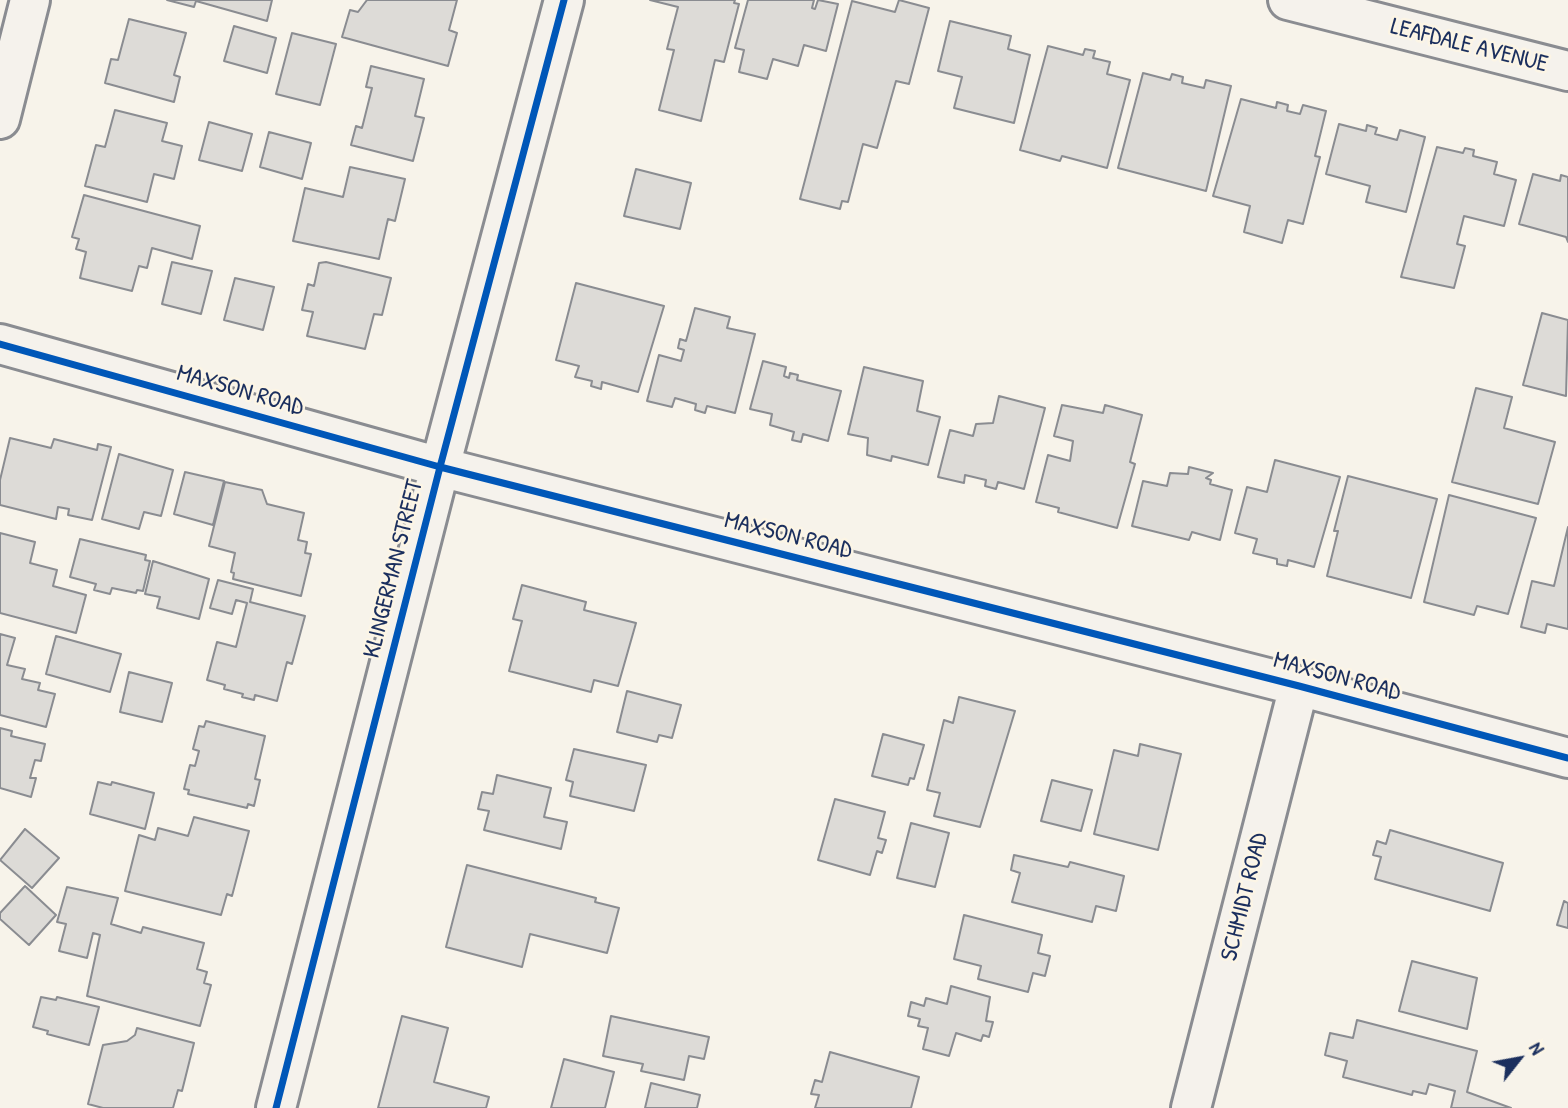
<!DOCTYPE html>
<html>
<head>
<meta charset="utf-8">
<style>
	body { margin:0 }
	#map { position:relative; width:1568px; height:1108px; overflow:hidden; background:#f7f3ea; font-family:"Patrick Hand",sans-serif }
	canvas { display:block }
	.north { position:absolute; left:1484px; top:1024px; width:70px; height:70px; -webkit-text-stroke:5px #fcf5e5; paint-order:stroke; rotate:59deg; font-size:19px; font-weight:700; line-height:28px; text-align:center; color:#1b2f5e }
	.north::after { content:''; display:block; margin:auto; width:24px; height:32px; background:#1b2f5e; clip-path:polygon(50% 0,100% 100%,50% 72%,0 100%) }
</style>
</head>
<body>
<div id="map">
<canvas width="1568" height="1108"></canvas>
<div class="north">N</div>
</div>
<script>
const c = document.querySelector('canvas').getContext('2d');
c.lineJoin = 'round';
function fillPath(path, color) {
  c.fillStyle = color;
  c.fill(path, 'evenodd');
}
function toPath(rows) {
  const path = new Path2D();
  for (const r of rows) {
    path.moveTo(r[0], r[1]);
    for (let i = 2; i < r.length; i += 2) path.lineTo(r[i], r[i + 1]);
  }
  return path;
}
function trace(path, color, width, dash) {
  c.strokeStyle = color;
  c.lineWidth = width;
  c.lineCap = dash ? 'butt' : 'round';
  c.setLineDash(dash || []);
  c.stroke(path);
}
function write(font, color, halo, rows, align = 'center') {
  c.font = font + ' "Patrick Hand",sans-serif';
  c.lineWidth = 5;
  c.setLineDash([]);
  c.textBaseline = 'middle';
  c.strokeStyle = halo;
  c.fillStyle = color;
  for (const [text, x, y, turn = 0] of rows) {
    c.save();
    c.translate(x, y);
    c.rotate((+turn || 0) * Math.PI / 180);
    c.textAlign = isNaN(turn) ? turn : align;
    if (halo) c.strokeText(text, 0, 0);
    c.fillText(text, 0, 0);
    c.restore();
  }
}
const building = toPath([
	[167,0,272,0,267,21,196,1,194,7,167,0],
	[367,0,457,0,449,30,457,33,448,66,342,37,350,10,358,12,367,0],
	[650,0,735,0,734,3,739,4,724,62,715,60,701,121,659,110,674,50,667,49,678,7,650,0],
	[748,0,814,0,812,8,815,9,818,0,838,4,826,51,804,45,798,66,773,59,767,79,739,72,744,50,735,48,748,0],
	[899,0,929,8,909,84,896,81,877,148,863,144,848,202,842,201,840,209,800,199,852,1,895,12,899,0],
	[129,19,186,33,174,75,180,77,174,102,105,83,111,59,118,60,129,19],
	[950,21,1011,36,1008,49,1030,55,1014,123,954,108,962,77,938,71,950,21],
	[234,26,276,38,267,73,224,61,234,26],
	[292,33,336,44,320,105,276,94,292,33],
	[1048,46,1083,55,1085,49,1095,51,1093,58,1110,62,1107,74,1130,80,1107,168,1062,156,1060,161,1020,150,1048,46],
	[371,66,424,79,415,116,424,118,413,161,351,145,356,126,362,128,372,88,366,87,371,66],
	[1143,73,1170,80,1172,74,1183,77,1182,83,1204,88,1206,80,1231,86,1206,191,1118,168,1143,73],
	[1241,99,1276,108,1277,102,1288,105,1287,111,1300,114,1303,105,1326,111,1315,156,1320,157,1303,224,1288,220,1282,243,1244,232,1250,206,1213,196,1241,99],
	[115,110,167,123,162,141,182,146,174,179,154,174,147,202,85,186,96,145,105,147,115,110],
	[209,122,252,134,242,171,199,160,209,122],
	[1339,124,1366,131,1367,125,1377,128,1375,134,1397,140,1400,130,1425,137,1406,212,1366,202,1370,186,1326,174,1339,124],
	[269,132,311,143,302,179,260,167,269,132],
	[1437,147,1463,153,1465,148,1474,150,1473,156,1497,162,1494,174,1516,180,1504,226,1464,216,1457,244,1465,246,1454,288,1401,277,1437,147],
	[350,167,405,179,395,221,388,219,379,259,293,241,305,188,343,197,350,167],
	[636,169,691,183,680,229,624,216,636,169],
	[1533,174,1560,181,1561,175,1568,177,1568,242,1566,237,1519,224,1533,174],
	[84,195,200,226,192,259,152,248,147,268,139,266,132,291,80,278,86,252,76,249,79,239,72,237,84,195],
	[172,262,212,271,201,314,162,304,172,262],
	[326,262,391,278,382,315,374,314,365,349,307,336,313,312,302,310,308,284,314,286,319,263,326,262],
	[235,278,274,287,263,330,224,320,235,278],
	[576,283,664,306,638,392,602,382,601,389,591,386,592,381,575,377,579,366,556,360,576,283],
	[695,308,730,317,727,328,755,334,735,413,707,406,705,413,695,410,696,404,675,398,672,407,647,401,659,355,681,361,684,350,678,348,680,339,686,341,695,308],
	[1542,313,1568,320,1566,396,1523,385,1542,313],
	[763,361,786,367,784,376,789,378,790,373,798,375,797,380,841,391,828,441,803,434,801,442,792,440,794,432,770,425,772,414,750,409,763,361],
	[864,367,923,381,917,411,940,417,928,465,892,456,891,461,867,455,868,438,848,434,864,367],
	[1476,388,1512,397,1504,428,1555,442,1538,504,1452,482,1476,388],
	[999,396,1045,408,1024,489,998,482,996,489,985,486,986,480,965,475,964,483,938,477,950,430,973,436,976,424,993,423,999,396],
	[1062,405,1103,413,1105,405,1142,415,1130,462,1135,464,1117,528,1058,512,1059,508,1036,502,1048,455,1070,461,1073,441,1054,436,1062,405],
	[10,438,51,448,54,439,97,450,98,444,111,447,92,520,68,515,69,509,58,507,56,519,0,505,0,480,10,438],
	[119,454,173,470,161,516,144,512,139,529,102,519,119,454],
	[1275,460,1340,477,1314,567,1288,560,1287,566,1277,564,1277,559,1253,553,1257,539,1235,533,1247,487,1267,492,1275,460],
	[1189,467,1213,473,1206,478,1211,480,1210,484,1232,490,1220,540,1192,532,1189,540,1132,526,1143,481,1167,486,1170,473,1188,474,1189,467],
	[185,472,224,481,213,525,174,514,185,472],
	[1348,476,1437,499,1411,598,1327,576,1338,531,1334,531,1348,476],
	[225,482,262,490,267,504,304,513,298,540,307,542,305,553,311,554,301,596,233,579,234,573,231,572,235,553,209,546,225,482],
	[1449,495,1536,518,1508,614,1477,606,1474,615,1424,602,1449,495],
	[1568,527,1568,629,1547,624,1545,633,1521,627,1532,581,1554,586,1568,527],
	[0,533,35,542,30,563,57,570,53,586,86,595,76,633,0,613,0,533],
	[80,539,146,555,145,560,150,561,143,591,137,590,136,593,112,588,110,594,94,590,96,584,70,577,80,539],
	[153,561,209,579,199,619,157,608,160,597,145,594,153,561],
	[218,580,253,589,250,602,305,616,292,664,287,662,277,701,255,695,254,700,242,697,243,694,224,689,225,685,207,680,217,642,236,647,247,603,236,600,232,614,210,608,218,580],
	[522,585,586,602,584,610,636,623,618,686,594,680,591,692,509,671,522,621,513,619,522,585],
	[0,634,15,638,7,665,25,669,22,679,40,683,38,690,55,694,46,727,0,715,0,634],
	[56,636,121,654,110,692,46,674,56,636],
	[129,672,172,683,162,722,120,712,129,672],
	[627,691,681,705,672,738,659,735,657,742,617,732,627,691],
	[959,697,1015,711,980,827,934,816,940,793,927,790,944,720,953,723,959,697],
	[206,721,265,736,255,779,260,780,254,806,248,804,247,808,188,794,189,790,184,789,190,765,195,766,199,751,193,749,199,726,204,727,206,721],
	[0,728,12,731,11,736,45,744,41,761,35,760,30,778,36,778,31,797,0,788,0,728],
	[883,734,924,745,914,779,910,778,908,785,872,776,883,734],
	[1140,744,1181,754,1158,850,1094,834,1114,750,1138,756,1140,744],
	[574,749,646,765,634,811,570,796,573,782,566,780,574,749],
	[497,775,551,788,544,817,567,822,561,849,484,830,489,811,478,809,482,792,493,794,497,775],
	[1052,780,1092,790,1081,831,1041,821,1052,780],
	[98,782,111,785,112,782,154,793,145,829,90,814,98,782],
	[835,799,885,812,878,838,886,840,882,853,877,851,870,875,818,860,835,799],
	[194,817,249,831,232,896,227,894,221,915,125,891,139,835,155,840,158,828,188,836,194,817],
	[911,823,949,833,935,887,897,878,911,823],
	[25,829,59,858,32,888,0,860,25,829],
	[1390,830,1503,863,1490,911,1375,879,1381,857,1373,855,1377,841,1386,844,1390,830],
	[1014,855,1068,867,1070,862,1124,876,1116,911,1096,906,1092,922,1012,902,1020,873,1011,870,1014,855],
	[467,865,596,898,595,902,619,908,607,953,530,934,522,967,446,947,467,865],
	[25,886,56,915,29,945,0,919,0,913,25,886],
	[67,887,118,898,111,924,141,933,143,927,204,943,197,969,207,972,204,983,211,985,200,1026,87,996,100,935,93,933,87,958,59,951,66,924,57,922,67,887],
	[1564,901,1568,903,1568,928,1557,925,1564,901],
	[964,915,1042,935,1038,953,1050,956,1045,976,1033,973,1028,992,978,979,981,966,954,959,964,915],
	[1412,961,1477,978,1467,1029,1399,1011,1412,961],
	[951,986,990,997,986,1021,993,1022,989,1037,983,1035,981,1041,956,1033,949,1056,923,1049,928,1028,918,1026,920,1019,908,1016,911,1002,924,1006,926,998,947,1004,951,986],
	[41,997,56,1000,57,997,99,1007,89,1045,47,1034,48,1031,33,1027,41,997],
	[402,1016,448,1028,434,1082,489,1097,486,1108,378,1108,402,1016],
	[611,1016,709,1037,704,1059,689,1056,684,1080,641,1071,643,1064,603,1056,611,1016],
	[1357,1020,1477,1051,1467,1092,1511,1108,1451,1108,1455,1091,1429,1084,1426,1094,1413,1091,1412,1095,1343,1077,1347,1061,1325,1055,1330,1033,1353,1038,1357,1020],
	[137,1028,194,1043,182,1091,178,1090,173,1108,103,1108,88,1104,103,1045,127,1041,135,1035,137,1028],
	[830,1052,919,1077,911,1108,815,1108,819,1095,811,1094,815,1080,822,1082,830,1052],
	[564,1059,614,1072,605,1108,551,1108,564,1059],
	[651,1083,700,1095,697,1108,645,1108,651,1083]
]);
fillPath(building, '#dddbd7');
trace(building, '#8a8c91', 2);
const street = toPath([
	[1288,0,1568,71],
	[0,119,30,0],
	[0,344,440,467,1299,686,1568,758],
	[276,1108,440,467,564,0],
	[1191,1108,1299,686]
]);
trace(street, '#8a8c91', 44);
trace(street, '#f5f2ec', 38);
trace(toPath([
	[0,344,440,467,1299,686,1568,758],
	[276,1108,440,467,564,0]
]), '#0057b8', 7);
write('24px', '#1b2f5e', '#fcf5e5', [
	["LEAFDALE AVENUE",1469,46,14],
	["MAXSON ROAD",240,391,16],
	["MAXSON ROAD",788,536,14],
	["KLINGERMAN STREET",394,569,-76],
	["MAXSON ROAD",1337,677,15],
	["SCHMIDT ROAD",1245,897,-76]
]);
</script>
</body>
</html>
